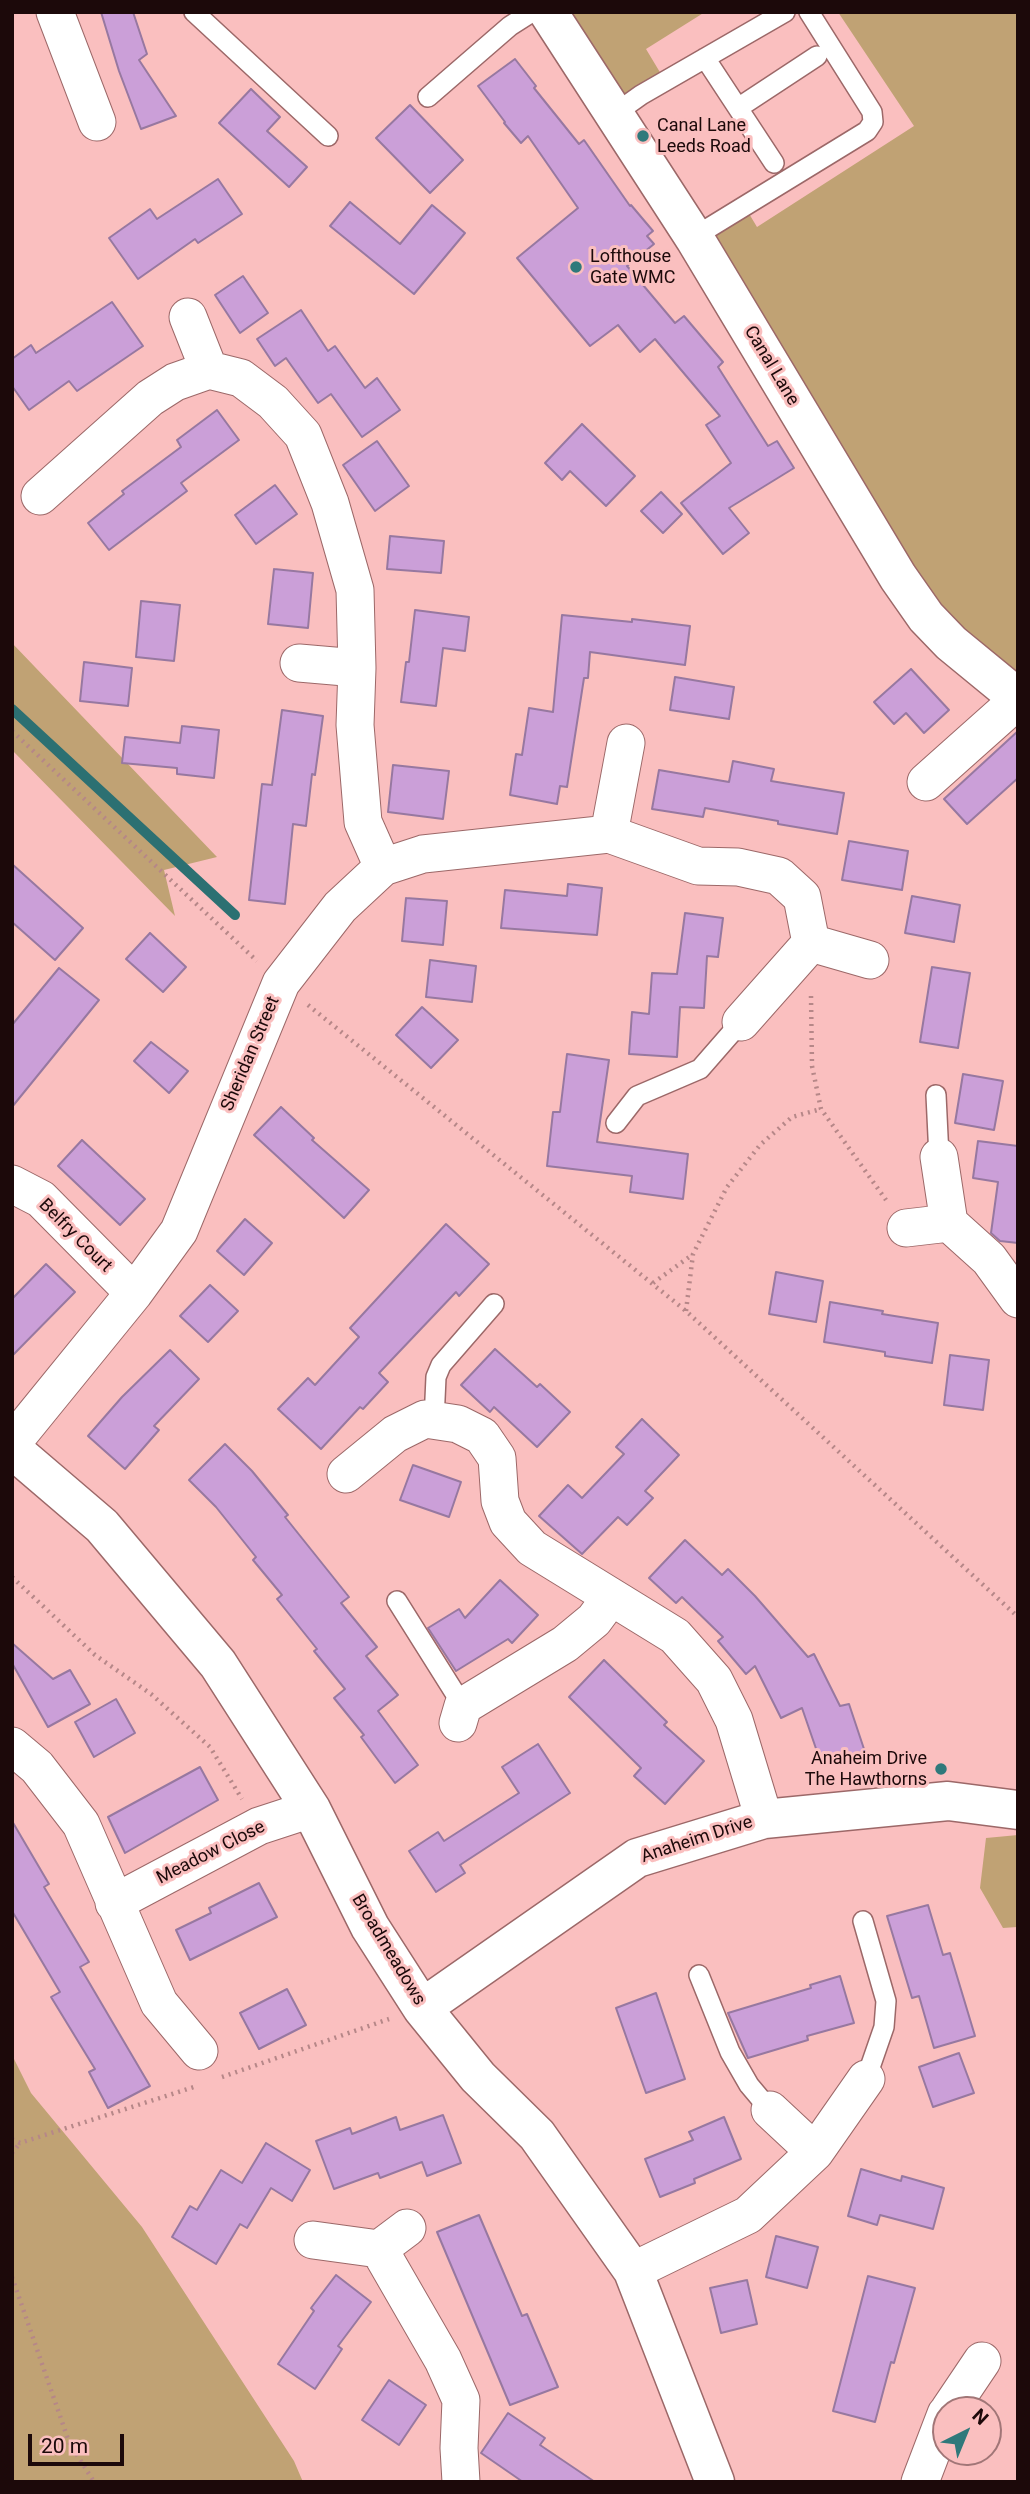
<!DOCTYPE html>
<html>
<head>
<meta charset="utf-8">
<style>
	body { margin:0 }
	#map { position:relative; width:1030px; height:2494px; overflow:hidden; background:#fabfbf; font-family:Roboto,sans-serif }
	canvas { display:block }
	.frame { position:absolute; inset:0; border:14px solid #1c090a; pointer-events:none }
	.north { position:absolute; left:932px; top:2396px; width:70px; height:70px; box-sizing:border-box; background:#fabfbf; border:2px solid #a17677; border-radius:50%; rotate:43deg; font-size:19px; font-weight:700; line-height:28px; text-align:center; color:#1c090a }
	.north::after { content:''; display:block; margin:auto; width:24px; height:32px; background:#2f797b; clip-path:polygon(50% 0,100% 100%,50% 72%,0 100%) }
	.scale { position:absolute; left:28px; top:2434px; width:96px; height:32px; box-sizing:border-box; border:4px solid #1c090a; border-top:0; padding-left:9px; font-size:21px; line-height:24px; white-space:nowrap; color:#1c090a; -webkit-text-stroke:5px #fabfbf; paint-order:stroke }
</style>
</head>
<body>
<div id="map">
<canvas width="1030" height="2494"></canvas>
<div class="frame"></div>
<div class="north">N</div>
<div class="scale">20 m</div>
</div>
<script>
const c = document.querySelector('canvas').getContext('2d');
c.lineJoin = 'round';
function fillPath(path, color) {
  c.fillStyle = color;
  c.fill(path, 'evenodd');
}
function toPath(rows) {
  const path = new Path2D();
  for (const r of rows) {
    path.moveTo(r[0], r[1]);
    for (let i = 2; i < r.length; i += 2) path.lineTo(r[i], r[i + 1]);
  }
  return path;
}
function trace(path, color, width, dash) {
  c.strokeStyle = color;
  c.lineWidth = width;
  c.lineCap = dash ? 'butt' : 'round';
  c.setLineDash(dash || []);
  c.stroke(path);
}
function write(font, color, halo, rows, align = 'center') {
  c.font = font + ' Roboto,sans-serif';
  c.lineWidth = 6;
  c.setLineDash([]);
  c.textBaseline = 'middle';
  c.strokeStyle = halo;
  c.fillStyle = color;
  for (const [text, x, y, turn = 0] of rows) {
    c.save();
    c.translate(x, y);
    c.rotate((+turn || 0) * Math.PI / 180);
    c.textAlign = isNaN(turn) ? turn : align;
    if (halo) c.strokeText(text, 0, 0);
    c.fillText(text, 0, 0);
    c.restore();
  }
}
fillPath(toPath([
	[548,12,705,12,646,49,664,79,613,115],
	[838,12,1018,12,1018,698,951,643,695,239,745,207,757,227,914,126],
	[12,643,217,857,164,870,175,916,12,750],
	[1018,1835,1018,1929,1017,1927,1003,1928,980,1888,986,1838],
	[12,2055,31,2093,142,2227,294,2461,303,2482,12,2482]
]), '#c0a274');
trace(toPath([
	[12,709,235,915]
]), '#2c7072', 10);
const building = toPath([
	[101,12,133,12,147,54,139,60,176,116,141,129,119,71,101,12],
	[515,59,536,86,534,88,579,144,584,140,630,206,631,205,653,231,647,236,654,244,627,266,675,323,684,316,723,362,718,367,768,446,777,441,794,468,729,508,749,533,723,554,681,503,731,463,706,425,720,416,655,339,640,352,618,325,590,346,517,258,578,208,528,136,521,143,504,123,505,122,478,86,515,59],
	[251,89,280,117,267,131,307,167,289,187,219,123,251,89],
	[410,105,463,160,430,193,376,138,410,105],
	[218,179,242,214,198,243,195,239,138,279,109,238,150,209,157,219,218,179],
	[350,202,400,244,432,205,465,233,414,294,330,226,350,202],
	[243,276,268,313,240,333,215,295,243,276],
	[112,302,143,346,77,391,69,381,29,410,12,386,12,359,31,345,36,353,112,302],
	[301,310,328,351,335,346,365,388,377,378,400,410,362,437,331,394,318,403,286,358,275,366,257,339,301,310],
	[217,410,239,440,181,483,187,491,109,550,88,523,124,494,122,491,181,447,177,440,217,410],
	[582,424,635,476,606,506,570,471,562,480,545,463,582,424],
	[377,441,409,486,375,511,343,465,377,441],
	[275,485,297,514,256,544,235,515,275,485],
	[661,492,682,514,663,533,641,511,661,492],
	[390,536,444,541,441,573,387,569,390,536],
	[274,569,313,573,308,628,268,624,274,569],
	[141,601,180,605,174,661,136,657,141,601],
	[415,610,469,617,465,651,443,648,436,706,401,702,406,662,409,662,415,610],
	[562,615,632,622,632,619,690,626,685,665,590,652,588,678,584,678,567,787,560,786,557,804,510,795,516,754,522,755,529,708,553,712,562,615],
	[84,662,132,668,128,706,80,701,84,662],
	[911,669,949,710,924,733,906,713,894,724,874,702,911,669],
	[675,677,734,687,729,719,670,710,675,677],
	[282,710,323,716,315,775,312,774,306,826,293,824,285,904,249,900,262,784,272,785,282,710],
	[182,726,219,730,214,778,177,774,177,768,122,763,125,737,180,743,182,726],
	[1018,731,1018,778,967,824,944,799,1018,731],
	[733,761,774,769,771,781,844,793,837,834,778,824,778,821,705,808,703,817,652,809,659,770,729,782,733,761],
	[393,765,449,771,443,819,388,812,393,765],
	[849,841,908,851,902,890,842,880,849,841],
	[12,864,83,928,55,960,12,922,12,864],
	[568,884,602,888,597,935,501,928,505,890,567,896,568,884],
	[912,896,960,905,954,942,905,933,912,896],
	[406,898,447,901,443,945,402,941,406,898],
	[685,913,723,918,718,957,707,956,704,1008,680,1007,677,1057,629,1054,632,1012,649,1014,652,973,677,974,685,913],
	[150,933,186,967,163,992,126,959,150,933],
	[430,960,476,966,472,1002,426,997,430,960],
	[932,967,970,973,958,1048,920,1042,932,967],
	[59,968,99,1000,12,1107,12,1025,59,968],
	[422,1007,458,1040,431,1068,396,1035,422,1007],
	[151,1042,188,1071,169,1093,134,1061,151,1042],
	[567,1054,609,1060,597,1142,688,1154,683,1199,630,1192,632,1176,547,1166,553,1112,560,1112,567,1054],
	[963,1074,1003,1081,994,1130,955,1123,963,1074],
	[281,1107,314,1138,312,1140,369,1190,344,1218,254,1135,281,1107],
	[82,1140,145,1199,120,1225,58,1166,82,1140],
	[978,1141,1018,1146,1018,1243,1000,1241,991,1233,998,1182,973,1178,978,1141],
	[245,1219,272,1243,244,1275,217,1251,245,1219],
	[446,1224,489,1264,459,1296,456,1292,379,1373,388,1382,363,1409,360,1407,321,1449,278,1409,308,1378,315,1385,359,1337,350,1328,446,1224],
	[46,1264,75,1292,12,1356,12,1299,46,1264],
	[776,1272,823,1281,816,1322,769,1314,776,1272],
	[210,1285,238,1311,208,1342,180,1316,210,1285],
	[830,1302,883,1311,882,1314,938,1323,932,1363,885,1356,885,1352,824,1342,830,1302],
	[495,1349,537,1387,540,1384,570,1412,537,1447,494,1407,490,1412,461,1385,495,1349],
	[170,1350,199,1379,154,1426,159,1430,125,1469,88,1436,122,1397,170,1350],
	[950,1355,989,1360,983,1410,944,1405,950,1355],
	[642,1419,679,1455,645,1491,653,1498,627,1525,618,1517,582,1554,539,1516,568,1485,582,1498,624,1454,616,1447,642,1419],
	[225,1444,252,1471,288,1515,285,1517,349,1597,341,1603,377,1647,366,1656,398,1695,378,1711,418,1765,395,1783,361,1737,364,1735,334,1698,345,1689,314,1651,317,1649,277,1599,282,1595,253,1560,256,1557,216,1507,189,1480,225,1444],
	[413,1465,461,1482,449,1517,400,1500,413,1465],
	[685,1540,722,1575,728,1569,755,1596,808,1657,814,1654,840,1706,849,1704,865,1752,822,1766,802,1708,781,1718,755,1666,746,1674,718,1641,723,1637,682,1597,676,1603,649,1578,685,1540],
	[500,1580,538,1615,512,1643,508,1639,456,1671,428,1628,459,1609,465,1618,500,1580],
	[12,1643,53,1679,70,1670,90,1704,48,1727,12,1663,12,1643],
	[604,1660,667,1722,664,1725,704,1761,665,1804,634,1776,641,1768,569,1697,604,1660],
	[116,1699,135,1733,94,1757,75,1722,116,1699],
	[538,1744,570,1793,460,1865,465,1873,436,1892,409,1851,438,1832,444,1841,519,1793,502,1767,538,1744],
	[200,1767,218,1800,125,1853,108,1817,200,1767],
	[12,1821,49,1884,44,1887,89,1962,80,1967,150,2086,108,2108,89,2072,95,2069,51,1997,60,1992,12,1911,12,1821],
	[259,1883,277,1917,190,1960,176,1930,211,1913,209,1908,259,1883],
	[928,1905,943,1955,950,1953,975,2036,934,2048,919,1996,912,1998,887,1916,928,1905],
	[840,1976,854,2023,807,2036,808,2040,748,2058,728,2013,811,1988,810,1985,840,1976],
	[287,1989,306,2025,259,2049,240,2013,287,1989],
	[656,1993,685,2079,646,2093,616,2008,656,1993],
	[959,2053,974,2093,933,2107,919,2067,959,2053],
	[443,2115,461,2163,427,2176,422,2162,380,2178,378,2173,334,2189,316,2141,350,2128,352,2134,396,2117,400,2130,443,2115],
	[724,2117,741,2159,694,2179,695,2183,660,2197,645,2159,693,2140,689,2132,724,2117],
	[266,2143,310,2170,292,2201,271,2188,247,2228,240,2224,216,2264,172,2237,190,2206,197,2210,221,2170,242,2183,266,2143],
	[861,2169,901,2181,902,2176,944,2188,933,2229,880,2215,877,2225,848,2216,861,2169],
	[479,2215,522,2316,527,2314,558,2387,510,2405,437,2232,479,2215],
	[776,2236,818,2247,807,2288,766,2277,776,2236],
	[336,2275,371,2302,338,2346,342,2349,315,2389,278,2364,314,2311,311,2308,336,2275],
	[868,2276,915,2288,894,2363,891,2362,875,2422,833,2411,868,2276],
	[747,2280,757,2324,721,2333,710,2288,747,2280],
	[389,2380,426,2405,399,2445,362,2420,389,2380],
	[508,2413,545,2438,540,2445,595,2482,523,2482,481,2453,508,2413]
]);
fillPath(building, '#cb9fd8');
trace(building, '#9778a0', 2);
const service = toPath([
	[194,12,328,136],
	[705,58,774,163],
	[428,97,510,26,532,12],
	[738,108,817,56],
	[613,115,641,95,785,12],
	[694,237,867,131,873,122,872,112,809,12],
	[936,1095,939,1157],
	[616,1123,637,1096,700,1069,741,1022],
	[434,1421,436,1377,441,1365,494,1304],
	[397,1601,463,1706],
	[863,1921,886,2001,884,2027,866,2079],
	[699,1975,730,2052,749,2085,770,2110]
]);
const minor = toPath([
	[55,12,97,122],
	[188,317,209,370],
	[40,496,150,398,175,382,209,370,241,378,273,402,303,435,330,503,355,590,357,668,355,725,363,822,383,867],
	[299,663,357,668],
	[926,782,1018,700],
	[609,834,626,743],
	[741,1022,811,943],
	[939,1157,949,1223],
	[12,1184,41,1199,134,1293],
	[906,1228,949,1223,989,1259,1018,1299],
	[12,1443,134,1293,179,1231,281,983,340,907,383,867,423,854,609,834,698,866,738,867,779,876,802,897,811,943,870,960],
	[346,1474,395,1434,425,1419,458,1424,482,1436,497,1458,500,1501,508,1522,532,1548,675,1636,714,1680,734,1720,764,1819],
	[458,1723,463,1706,565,1644,594,1620,611,1597],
	[12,1746,37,1767,81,1824,159,2003,199,2051],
	[114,1903,259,1826,311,1809],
	[770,2110,815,2152],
	[313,2240,379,2249,443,2360,461,2400,459,2448,461,2482],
	[379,2249,407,2228],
	[633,2271,748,2215,815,2152,866,2079],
	[949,2410,982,2361],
	[920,2482,946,2414]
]);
const tertiary = toPath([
	[548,12,695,239,898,577,926,617,951,643,1018,698],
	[12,1449,102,1526,218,1664,311,1809,370,1927,422,2008,478,2077,537,2135,633,2271,715,2482],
	[422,2008,637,1858,764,1819,948,1801,1018,1810]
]);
trace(service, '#9c6868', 22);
trace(minor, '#9c6868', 39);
trace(tertiary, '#9c6868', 41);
trace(toPath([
	[12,731,257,961],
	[811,996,812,1066,821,1109,886,1200],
	[308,1005,686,1311,1018,1617],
	[653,1283,692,1255],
	[686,1311,693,1254,727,1187,760,1145,792,1117,821,1109],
	[12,1577,95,1655,151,1694,210,1747,242,1799],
	[222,2077,389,2019],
	[12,2139,20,2143,197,2086],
	[12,2153,20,2143],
	[12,2277,69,2442,94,2482]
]), '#b68788', 4.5, [2, 5]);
trace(service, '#fff', 19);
trace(minor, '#fff', 37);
trace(tertiary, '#fff', 38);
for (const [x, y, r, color] of [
	[643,136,7,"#2f797b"],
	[576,267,7,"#2f797b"],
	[941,1769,7,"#2f797b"]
]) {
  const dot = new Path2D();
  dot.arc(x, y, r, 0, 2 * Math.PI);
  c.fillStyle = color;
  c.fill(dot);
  trace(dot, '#fabfbf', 2.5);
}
write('18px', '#1c090a', '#fabfbf', [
	["Canal Lane",657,126],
	["Leeds Road",657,147],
	["Lofthouse",590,257],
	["Gate WMC",590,278],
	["Anaheim Drive",927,1759,"right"],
	["The Hawthorns",927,1780,"right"]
], 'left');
write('18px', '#1c090a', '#fabfbf', [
	["Canal Lane",771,366,59],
	["Sheridan Street",251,1054,-67],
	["Belfry Court",75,1236,45],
	["Anaheim Drive",697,1840,-18],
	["Meadow Close",211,1853,-27],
	["Broadmeadows",388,1950,59]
]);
</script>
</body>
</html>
